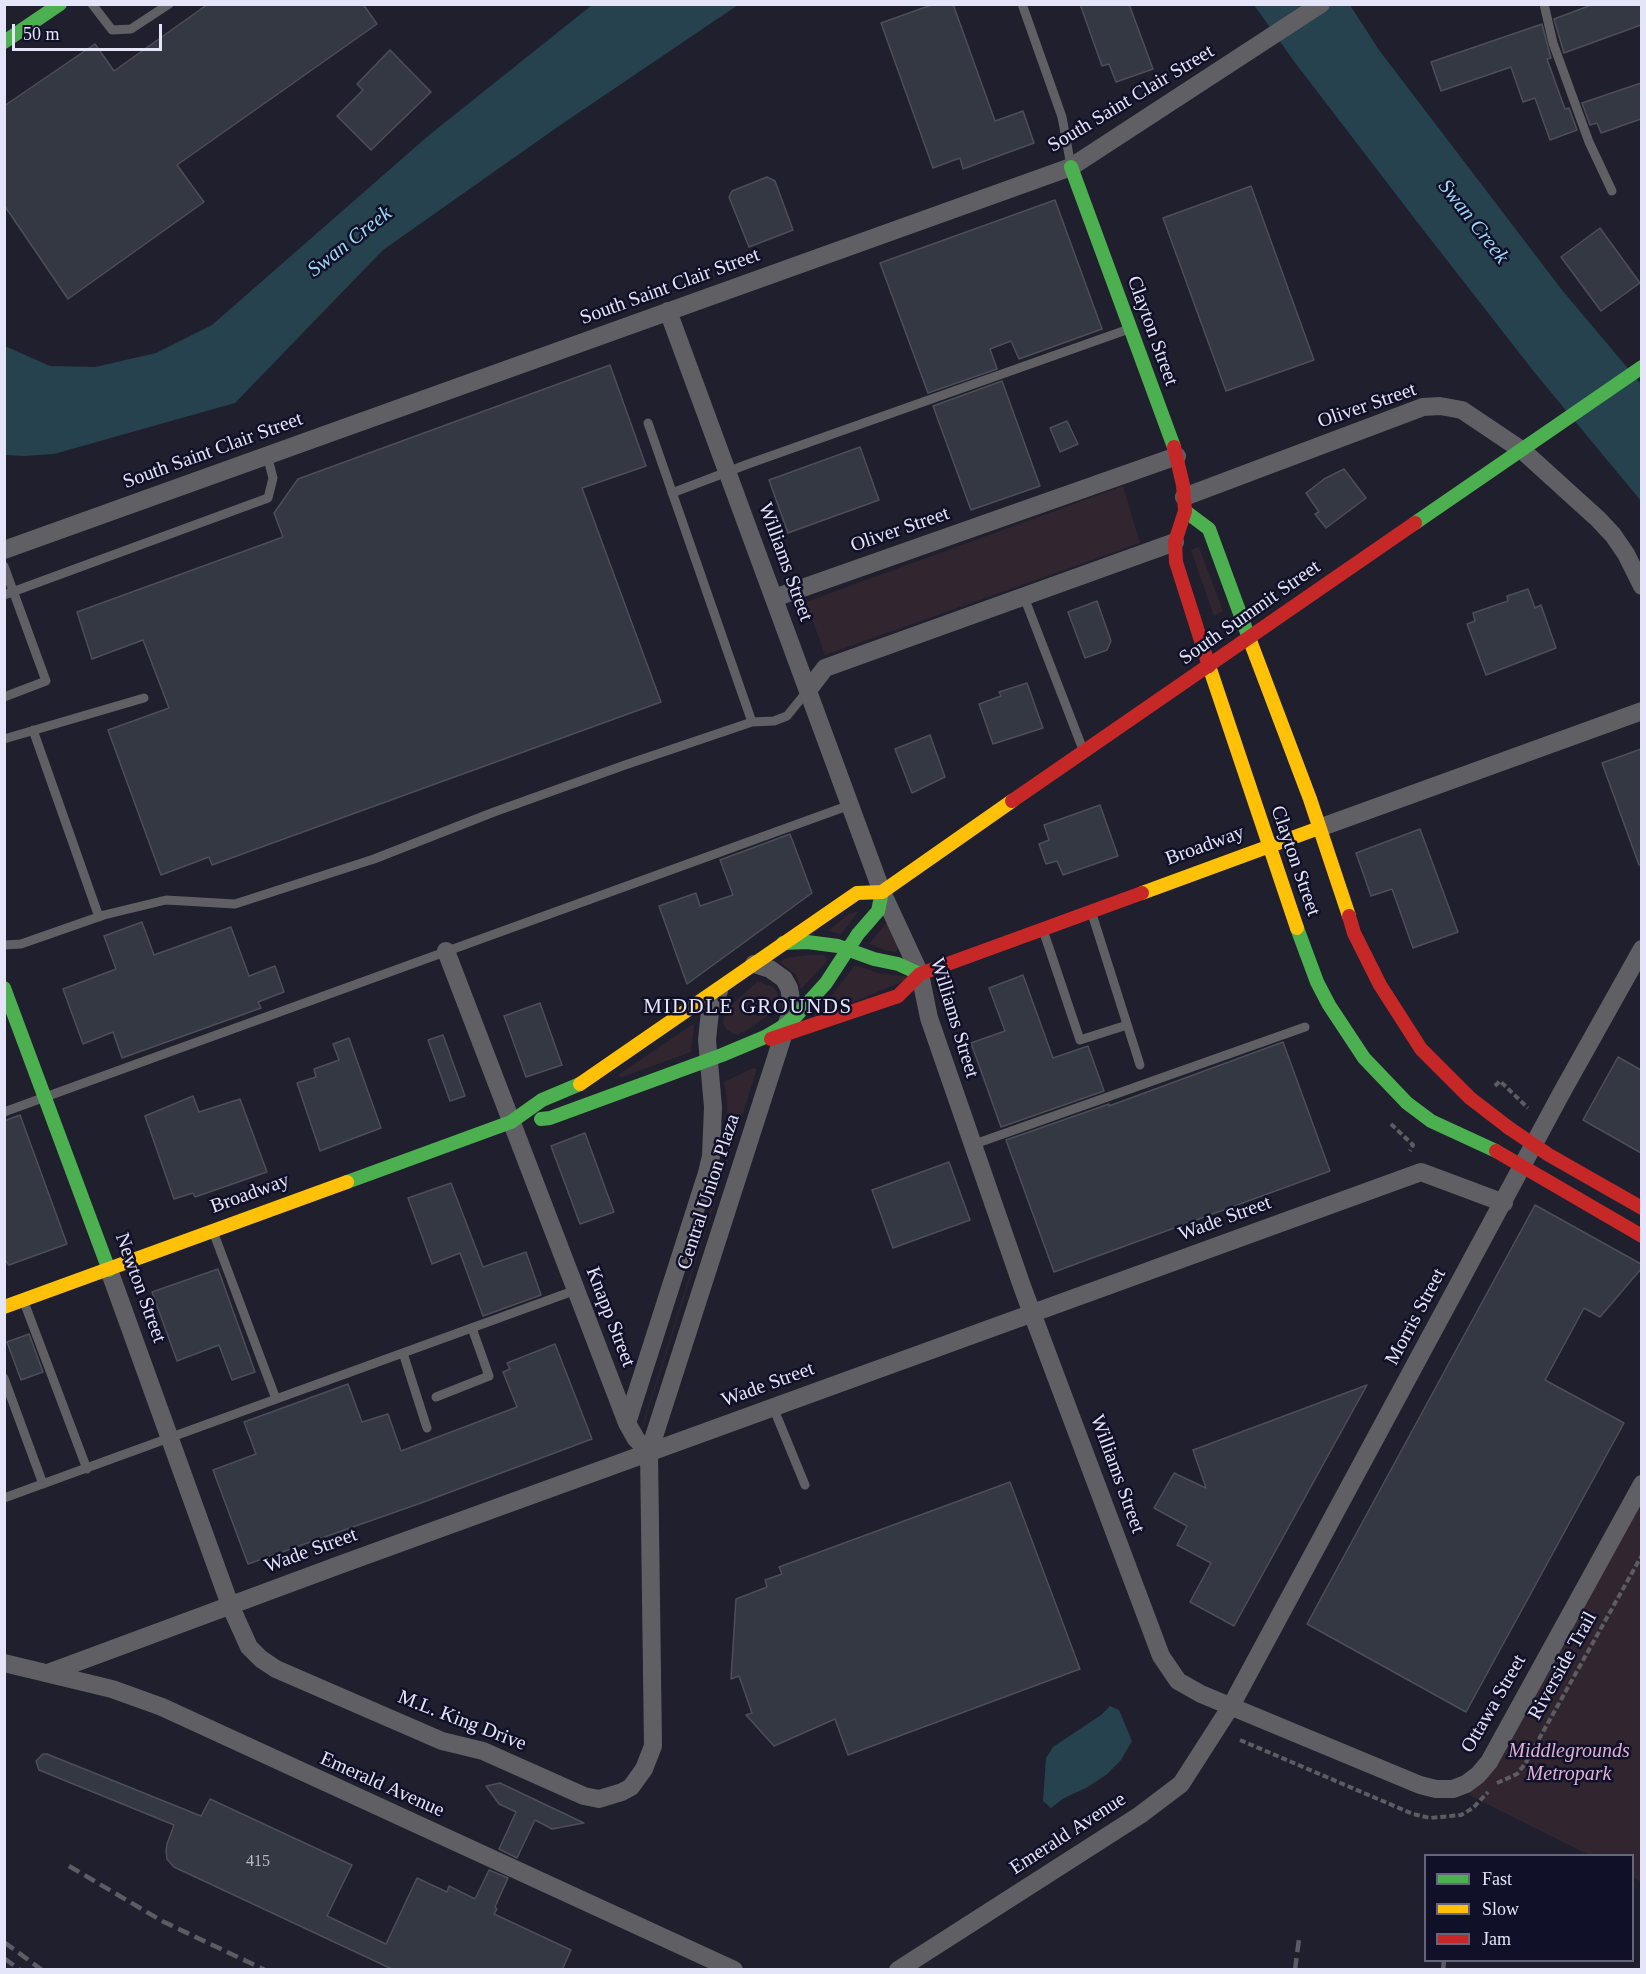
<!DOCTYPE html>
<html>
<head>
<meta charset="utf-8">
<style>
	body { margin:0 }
	#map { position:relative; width:1646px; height:1974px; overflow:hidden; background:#1f1f2d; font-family:"Times New Roman",serif }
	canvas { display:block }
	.frame { position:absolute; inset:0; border:6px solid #e4e5f8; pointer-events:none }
	.legend { position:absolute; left:1424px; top:1854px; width:210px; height:108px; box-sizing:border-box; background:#111029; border:2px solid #65657c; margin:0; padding:8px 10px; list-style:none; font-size:18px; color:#e4e5f8 }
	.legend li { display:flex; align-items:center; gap:12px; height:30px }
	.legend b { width:30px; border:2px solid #65657c }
	.scale { position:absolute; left:12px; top:24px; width:150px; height:27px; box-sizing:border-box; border:3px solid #e4e5f8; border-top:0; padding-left:8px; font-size:18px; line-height:21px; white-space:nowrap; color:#e4e5f8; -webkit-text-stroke:4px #111029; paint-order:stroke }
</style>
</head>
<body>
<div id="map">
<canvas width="1646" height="1974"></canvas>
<div class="frame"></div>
<ul class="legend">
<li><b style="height:8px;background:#4caf50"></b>Fast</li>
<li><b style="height:8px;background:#ffc107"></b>Slow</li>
<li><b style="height:8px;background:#c62828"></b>Jam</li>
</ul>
<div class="scale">50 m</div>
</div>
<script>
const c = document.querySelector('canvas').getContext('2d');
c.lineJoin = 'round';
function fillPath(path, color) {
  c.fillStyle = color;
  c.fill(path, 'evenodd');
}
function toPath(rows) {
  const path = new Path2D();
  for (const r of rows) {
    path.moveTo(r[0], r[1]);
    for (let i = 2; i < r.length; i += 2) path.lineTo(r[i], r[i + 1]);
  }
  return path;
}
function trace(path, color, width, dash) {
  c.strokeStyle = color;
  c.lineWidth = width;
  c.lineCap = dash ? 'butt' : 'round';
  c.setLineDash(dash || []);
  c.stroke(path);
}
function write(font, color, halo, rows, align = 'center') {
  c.font = font + ' "Times New Roman",serif';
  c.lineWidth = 5;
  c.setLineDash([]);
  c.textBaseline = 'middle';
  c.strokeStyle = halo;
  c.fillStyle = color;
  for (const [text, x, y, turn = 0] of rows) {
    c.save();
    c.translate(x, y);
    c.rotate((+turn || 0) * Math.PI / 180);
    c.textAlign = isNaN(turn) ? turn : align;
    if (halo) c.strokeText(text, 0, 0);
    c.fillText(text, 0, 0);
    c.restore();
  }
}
fillPath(toPath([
	[1123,486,1140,543,825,655,806,602],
	[1199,547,1223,611,1214,616,1191,550],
	[859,911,841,934,828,931,849,914],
	[888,921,899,946,896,952,888,951,869,944],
	[809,955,823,955,828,960,801,989,796,975,780,962,786,958],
	[855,965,881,974,906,976,909,979,827,1013,822,1008],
	[758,981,773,987,777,992,781,1006,747,1030,738,1034,733,1034,726,1029,723,1022,725,1013,728,1008],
	[693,1024,694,1027,691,1052,622,1077,618,1075],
	[753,1068,757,1069,639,1439,638,1439,723,1170,728,1131,727,1099,724,1082],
	[1641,1481,1641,1882,1633,1877,1632,1856,1589,1855,1469,1795]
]), '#312630');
fillPath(toPath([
	[592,5,738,5,559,126,383,250,235,403,54,454,23,456,5,455,5,346,50,366,95,367,156,353,212,325,428,136],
	[1254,5,1350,5,1379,50,1562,290,1641,384,1641,501,1535,373,1421,227,1293,60],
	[1110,1706,1119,1710,1132,1741,1121,1760,1106,1775,1086,1788,1064,1798,1051,1808,1043,1801,1046,1758,1053,1747,1101,1715]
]), '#26424e');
const building = toPath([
	[208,4,363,4,377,24,177,165,204,202,68,299,4,205,4,106,95,44,114,71,208,4],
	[934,4,953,4,995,121,1023,111,1034,143,963,169,960,158,933,168,881,23,934,4],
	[1080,4,1129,4,1153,69,1116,82,1109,64,1102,66,1080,4],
	[1594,4,1641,4,1641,25,1564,53,1554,19,1594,4],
	[1542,24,1551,58,1547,59,1565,109,1569,108,1577,130,1550,140,1535,98,1523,102,1511,67,1441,91,1431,62,1542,24],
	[390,50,431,92,371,150,337,116,363,90,357,84,390,50],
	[1641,83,1641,119,1601,133,1597,123,1590,125,1582,103,1641,83],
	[767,177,775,181,793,230,749,247,729,197,732,191,767,177],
	[1251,186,1314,360,1226,391,1163,218,1251,186],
	[1055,200,1102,329,1019,359,1011,341,990,349,997,369,928,393,880,263,1055,200],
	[1600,228,1640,283,1601,311,1561,257,1600,228],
	[610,365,646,466,582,488,661,702,212,865,209,857,161,875,108,730,169,708,143,640,92,659,77,612,283,537,274,513,298,479,610,365],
	[1002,381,1040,486,971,510,933,406,1002,381],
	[1067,421,1078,444,1060,452,1050,428,1067,421],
	[860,447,879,500,788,533,769,480,860,447],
	[1344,469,1366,498,1326,528,1315,514,1319,512,1306,493,1324,479,1344,469],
	[1528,589,1535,608,1541,605,1556,648,1486,675,1467,624,1475,621,1473,613,1508,601,1507,596,1528,589],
	[1097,601,1111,641,1107,650,1085,658,1068,612,1097,601],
	[1027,683,1043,728,993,744,979,704,1001,696,999,692,1027,683],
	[930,735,945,777,912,793,895,749,930,735],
	[1641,749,1641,865,1639,865,1602,763,1641,749],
	[1100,805,1118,856,1063,875,1057,861,1046,864,1039,844,1049,840,1044,825,1100,805],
	[1420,829,1458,932,1413,948,1392,889,1371,896,1356,853,1420,829],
	[790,834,812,893,687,984,659,906,696,893,700,906,733,895,720,860,790,834],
	[142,922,154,955,231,927,249,976,275,966,284,992,258,1002,261,1008,122,1058,113,1032,83,1044,63,989,116,969,104,936,142,922],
	[1023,975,1053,1058,1088,1046,1104,1091,1001,1127,971,1043,1005,1031,989,988,1023,975],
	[540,1003,562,1065,526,1077,504,1016,540,1003],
	[443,1035,465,1096,450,1101,428,1040,443,1035],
	[349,1038,381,1128,320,1151,297,1083,316,1077,314,1069,339,1060,333,1044,349,1038],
	[1283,1042,1330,1171,1054,1272,1006,1140,1109,1104,1109,1106,1283,1042],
	[1618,1057,1641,1070,1641,1153,1583,1120,1618,1057],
	[193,1096,199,1112,240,1099,267,1172,195,1197,193,1193,174,1199,145,1116,193,1096],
	[20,1115,67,1244,9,1265,4,1259,4,1121,20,1115],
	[585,1133,614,1212,580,1224,551,1146,585,1133],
	[949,1162,970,1220,893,1248,872,1190,949,1162],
	[451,1183,483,1267,526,1252,541,1295,483,1316,460,1253,432,1264,408,1198,451,1183],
	[1535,1205,1641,1264,1641,1269,1600,1317,1584,1308,1545,1380,1624,1423,1466,1712,1307,1624,1535,1205],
	[218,1269,255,1372,232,1380,219,1345,177,1361,152,1292,218,1269],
	[29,1334,43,1372,21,1380,7,1342,29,1334],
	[555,1344,592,1439,421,1503,248,1564,213,1470,256,1454,244,1422,348,1384,362,1422,388,1414,401,1451,517,1407,503,1372,510,1369,507,1363,555,1344],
	[1367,1385,1234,1626,1190,1602,1211,1563,1177,1545,1187,1526,1154,1508,1174,1473,1206,1488,1193,1450,1367,1385],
	[1010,1482,1080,1669,848,1755,835,1719,774,1746,746,1715,752,1713,739,1676,731,1679,736,1599,767,1587,765,1580,782,1574,779,1567,1010,1482],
	[43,1754,47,1754,201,1816,210,1799,352,1865,327,1916,386,1944,417,1878,447,1892,449,1886,475,1899,489,1870,508,1878,495,1907,497,1909,494,1914,571,1950,562,1970,394,1970,174,1867,167,1859,166,1851,167,1844,174,1825,39,1770,36,1761,43,1754],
	[500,1783,584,1823,552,1829,535,1820,517,1858,499,1849,516,1812,499,1804,486,1786,500,1783]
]);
fillPath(building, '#343842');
trace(building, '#4b4f5a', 1.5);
trace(toPath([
	[1495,1086,1500,1081,1528,1108],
	[1391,1124,1413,1145,1410,1151],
	[1240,1740,1413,1814,1430,1818,1461,1815,1473,1808,1488,1792],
	[1497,1783,1517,1774,1525,1764,1642,1555]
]), '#5d5c63', 4, [6, 3]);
trace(toPath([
	[92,4,112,30,131,29,169,4],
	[1022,4,1062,117,1071,166],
	[1544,4,1553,43,1589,142,1612,191],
	[648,423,752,722],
	[672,493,748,464,1129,329],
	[4,566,46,681,4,697],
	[4,595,268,498,273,478,267,455],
	[1024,597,1082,747],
	[33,730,99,917],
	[4,739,144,698],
	[1092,914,1140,1065],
	[1043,930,1080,1040,1127,1025],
	[4,945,21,944,104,915,166,900,235,904,374,859,494,812,625,765,752,722,774,721,787,716,808,690],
	[4,1112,850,805],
	[972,1145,1305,1027],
	[214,1234,276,1399],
	[24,1302,87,1469],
	[403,1353,427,1428],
	[4,1378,43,1484],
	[436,1397,489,1376,472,1328],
	[773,1407,805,1485],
	[4,1498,576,1290]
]), '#605f63', 9);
trace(toPath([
	[668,311,882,892,920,974,929,1018,1023,1289,1161,1656,1178,1681,1201,1694,1420,1785,1436,1789,1453,1789,1466,1784,1478,1775,1489,1762,1642,1484],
	[1184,497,1423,407,1440,406,1462,410,1523,451,1598,519,1613,535,1626,554,1642,586],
	[4,550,1071,167,1321,4],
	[774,598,1177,456],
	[809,689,825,668,1175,542],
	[1319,828,1642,711],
	[446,951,627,1423,636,1439,649,1452],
	[109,1270,230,1605,249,1647,261,1659,276,1669,442,1741,483,1751,584,1796,599,1799,622,1792,631,1787,644,1769,653,1746,649,1452,791,1011,791,999,789,988,784,979,770,969,754,964],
	[627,1423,707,1173,711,1156,713,1107,707,1040,710,1011,719,991],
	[4,1663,112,1689,162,1707,734,1970],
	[48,1673,342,1564,1421,1172,1504,1203],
	[898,1970,1140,1815,1181,1784,1231,1706,1562,1092,1642,949]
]), '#605f63', 18);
trace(toPath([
	[4,42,60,4],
	[1071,167,1174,447],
	[1185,511,1209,529,1249,638],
	[1415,523,1642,367],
	[1297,928,1317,982,1329,1005,1364,1058,1407,1103,1431,1121,1496,1151],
	[783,943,807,942,838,946,874,959,898,964,920,974],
	[4,988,109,1270],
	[541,1119,550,1118,722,1055,765,1037,782,1027,796,1016,826,983,858,934,878,911,882,892],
	[347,1182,511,1122,542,1100,580,1084]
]), '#4caf50', 14);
trace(toPath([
	[1249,638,1310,799,1349,916],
	[1209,666,1297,928],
	[1142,893,1319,828],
	[580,1084,857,893,882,892,1012,801],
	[4,1307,347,1182]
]), '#ffc107', 14);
trace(toPath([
	[1174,447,1183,485,1185,511,1175,542,1176,562,1209,666],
	[1012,801,1415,523],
	[1349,916,1354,933,1380,985,1421,1049,1470,1098,1509,1128],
	[771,1039,898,996,920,974,1142,893]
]), '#c62828', 14);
trace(toPath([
	[69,1866,162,1921,265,1970],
	[4,1942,42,1970],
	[4,1958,20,1970],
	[1295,1970,1299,1939],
	[1443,1970,1444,1960]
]), '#5d5c64', 4.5, [12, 6]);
trace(toPath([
	[1509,1128,1549,1155,1642,1208],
	[1496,1151,1642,1236]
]), '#c62828', 14);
write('16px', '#b8baca', null, [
	["415",258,1862]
]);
write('20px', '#e4e5f8', '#111029', [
	["South Saint Clair Street",1131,99,-31],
	["South Saint Clair Street",670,287,-20],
	["Clayton Street",1152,331,70],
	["Oliver Street",1367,406,-19],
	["South Saint Clair Street",213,451,-20],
	["Oliver Street",900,530,-19],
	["Williams Street",785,562,70],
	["South Summit Street",1250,613,-35],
	["Broadway",1205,846,-20],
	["Clayton Street",1295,861,71],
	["Williams Street",954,1018,73],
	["Central Union Plaza",709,1192,-72],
	["Broadway",250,1194,-20],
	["Wade Street",1225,1219,-20],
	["Newton Street",140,1288,70],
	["Knapp Street",610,1317,69],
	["Morris Street",1416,1317,-62],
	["Wade Street",768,1385,-20],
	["Williams Street",1117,1474,70],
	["Wade Street",311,1551,-20],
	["Riverside Trail",1563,1666,-61],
	["Ottawa Street",1494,1704,-60],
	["M.L. King Drive",462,1721,21],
	["Emerald Avenue",382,1785,24],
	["Emerald Avenue",1068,1834,-33]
]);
write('italic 20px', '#dfb0d2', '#111029', [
	["Middlegrounds",1569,1752],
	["Metropark",1569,1775]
]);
write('italic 21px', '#9edaf4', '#111029', [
	["Swan Creek",1473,222,52],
	["Swan Creek",350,242,-38]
]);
c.letterSpacing = '1.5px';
write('21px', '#e4e5f8', '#111029', [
	["MIDDLE GROUNDS",748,1007]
]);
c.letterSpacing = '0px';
</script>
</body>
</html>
